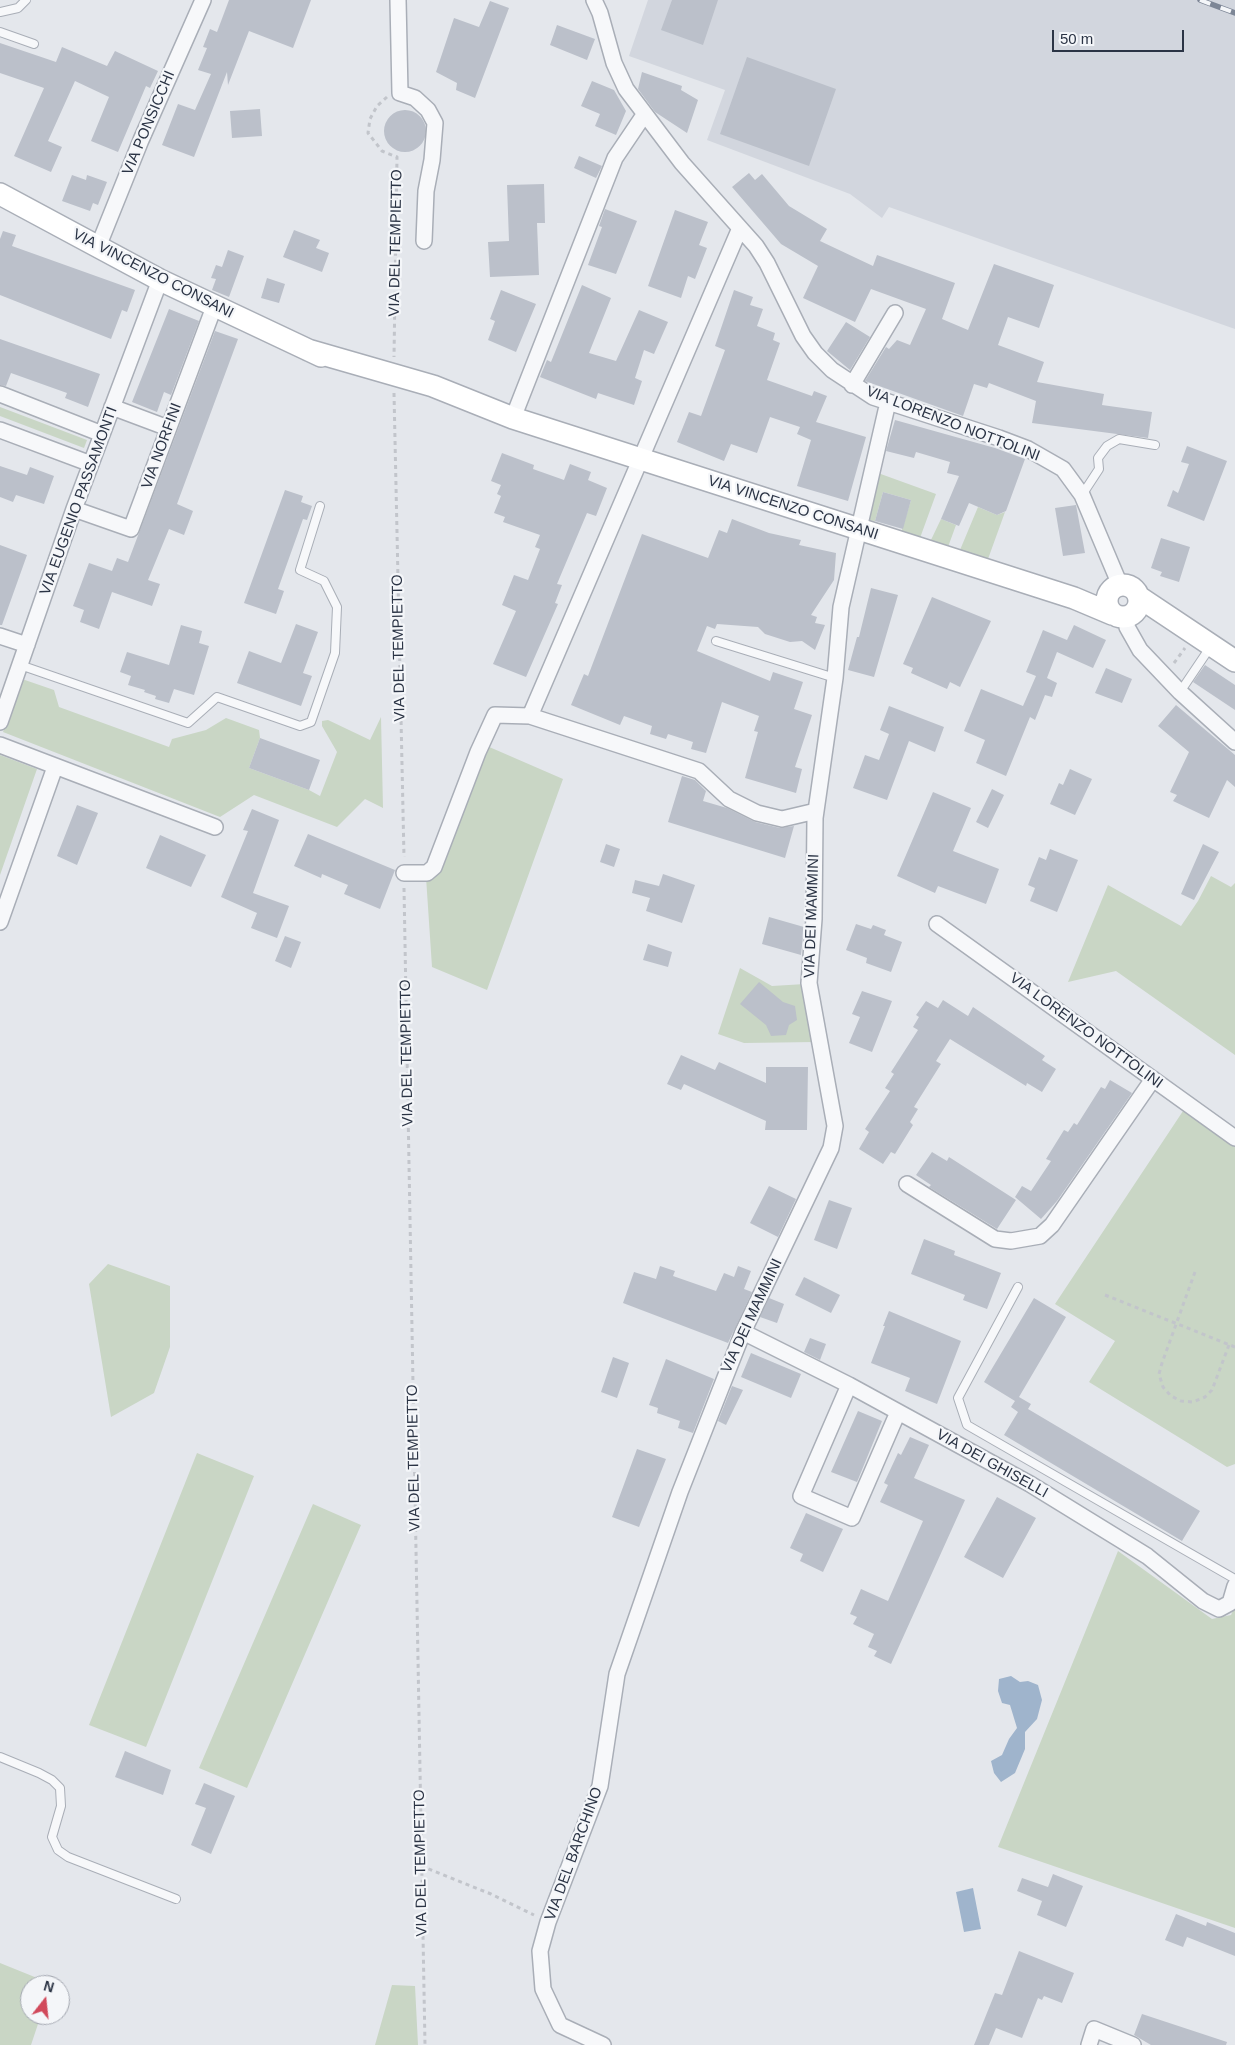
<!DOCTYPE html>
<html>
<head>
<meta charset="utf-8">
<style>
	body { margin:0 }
	#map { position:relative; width:1235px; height:2045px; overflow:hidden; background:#e4e7ec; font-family:Helvetica,sans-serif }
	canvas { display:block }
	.north { position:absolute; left:20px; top:1975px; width:50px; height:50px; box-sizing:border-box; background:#f4f6f9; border:1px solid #a4a8b1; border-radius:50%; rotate:16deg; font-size:14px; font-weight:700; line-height:20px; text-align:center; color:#2b3445 }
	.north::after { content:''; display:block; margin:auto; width:18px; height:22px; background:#d1495b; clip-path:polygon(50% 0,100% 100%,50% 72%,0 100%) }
	.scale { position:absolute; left:1052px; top:30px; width:132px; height:22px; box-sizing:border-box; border:2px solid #2b3445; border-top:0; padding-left:6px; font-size:15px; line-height:18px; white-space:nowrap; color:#2b3445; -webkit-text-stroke:4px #f4f6f9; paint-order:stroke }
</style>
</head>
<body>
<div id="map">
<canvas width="1235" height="2045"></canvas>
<div class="north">N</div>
<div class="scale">50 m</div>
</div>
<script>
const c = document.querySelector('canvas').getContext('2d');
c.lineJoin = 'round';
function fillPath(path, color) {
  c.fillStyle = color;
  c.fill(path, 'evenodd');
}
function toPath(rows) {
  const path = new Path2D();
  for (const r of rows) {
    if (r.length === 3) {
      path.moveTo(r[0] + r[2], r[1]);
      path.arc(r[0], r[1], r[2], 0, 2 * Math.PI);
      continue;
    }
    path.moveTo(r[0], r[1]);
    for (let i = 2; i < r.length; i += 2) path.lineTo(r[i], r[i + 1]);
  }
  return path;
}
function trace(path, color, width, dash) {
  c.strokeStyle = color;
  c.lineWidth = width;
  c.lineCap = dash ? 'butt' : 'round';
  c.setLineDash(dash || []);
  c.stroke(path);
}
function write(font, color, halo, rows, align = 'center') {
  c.font = font + ' Helvetica,sans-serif';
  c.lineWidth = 4.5;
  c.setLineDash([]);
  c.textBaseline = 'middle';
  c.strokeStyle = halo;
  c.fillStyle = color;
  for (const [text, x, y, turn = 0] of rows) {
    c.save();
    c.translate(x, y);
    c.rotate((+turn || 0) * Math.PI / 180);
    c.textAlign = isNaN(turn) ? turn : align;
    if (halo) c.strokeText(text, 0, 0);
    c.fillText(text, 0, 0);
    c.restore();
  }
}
fillPath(toPath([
	[648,0,1235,0,1235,329,889,207,882,218,850,194,707,140,725,90,629,56]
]), '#d2d6de');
fillPath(toPath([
	[0,407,87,440,84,448,0,416],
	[878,473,936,494,920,538,901,533,911,500,883,492,875,521,866,520],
	[978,507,997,515,1005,512,988,559,960,550],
	[941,519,956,525,948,547,930,542],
	[22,679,54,690,59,707,169,747,172,739,206,730,226,718,259,730,260,738,249,768,309,790,320,796,337,752,322,726,322,721,328,720,370,740,381,717,383,808,365,799,337,827,254,795,220,817,3,732],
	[487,746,563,779,487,990,432,967,426,877],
	[0,755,37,769,0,875],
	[1211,876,1231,887,1235,883,1235,1055,1116,971,1068,982,1108,885,1181,926,1198,901],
	[740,968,772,986,805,984,815,1042,744,1043,718,1034],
	[1183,1111,1235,1147,1235,1464,1227,1467,1089,1382,1115,1341,1055,1304],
	[108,1264,170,1286,170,1347,154,1393,111,1417,89,1284],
	[197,1453,254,1476,146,1747,89,1725],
	[313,1504,361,1525,247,1788,199,1768],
	[1118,1551,1212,1619,1231,1615,1235,1606,1235,1928,998,1847],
	[0,1963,52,1984,30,1985,30,2015,41,2015,31,2045,0,2045],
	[392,1985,415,1986,418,2045,375,2045]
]), '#c9d6c5');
fillPath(toPath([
	[1011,1676,1020,1682,1028,1681,1038,1685,1042,1700,1037,1719,1025,1732,1025,1749,1015,1773,1001,1782,994,1773,991,1761,1002,1755,1009,1739,1017,1728,1010,1705,1002,1703,998,1691,999,1679],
	[973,1888,981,1929,964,1932,956,1892]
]), '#9fb4cc');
fillPath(toPath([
	[229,0,311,0,293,48,249,31,228,85,227,72,194,157,162,145,178,104,195,110,211,74,198,70,207,48,203,47,210,29,217,32],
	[672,0,718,0,703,45,661,30],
	[490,1,509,8,475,98,456,90,457,83,436,72,454,18,479,27],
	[557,25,595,39,587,60,550,45],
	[0,43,56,62,62,47,107,66,115,51,158,71,150,88,146,86,118,152,91,141,109,97,75,81,48,141,62,147,51,172,14,156,44,88,0,73],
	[747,57,836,89,809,166,720,134],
	[642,72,682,86,681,90,698,100,687,133,655,112,638,89],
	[592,81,614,90,626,111,616,135,595,126,600,114,581,106],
	[260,109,262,136,232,138,230,111],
	[405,131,21],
	[579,156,602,166,596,178,574,168],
	[749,173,755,180,762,174,789,206,827,229,820,241,873,266,877,255,955,283,942,319,968,330,994,264,1054,285,1039,328,1008,317,998,345,1044,362,1037,382,1104,394,1102,405,1152,412,1148,438,1032,423,1036,401,989,383,987,388,974,384,963,416,865,381,886,347,889,349,897,340,910,345,926,309,871,289,855,322,803,298,818,266,781,244,732,187],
	[72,175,86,180,87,175,107,182,98,205,93,203,90,211,62,201],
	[544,184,545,223,537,223,539,275,490,277,488,242,509,241,507,185],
	[605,209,637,221,616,274,588,265,602,227,599,226],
	[675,210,708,222,699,245,707,248,695,279,688,276,681,298,648,286],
	[294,230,320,240,316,248,329,253,322,272,283,257],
	[3,231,16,235,12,246,135,290,127,312,122,310,111,339,0,295,0,239],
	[228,250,244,256,229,297,212,290,216,279,211,278,216,265,222,267],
	[267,278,285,284,279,303,261,298],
	[582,285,611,298,589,353,616,361,639,310,668,322,654,354,644,350,635,378,642,381,634,405,598,393,596,399,540,377,547,360,551,362],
	[501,290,536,304,516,352,488,340,495,321,490,319],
	[734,290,753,297,750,305,763,309,757,326,775,333,773,340,780,343,767,380,812,396,814,391,827,396,816,422,866,437,848,501,797,486,811,440,797,434,800,427,770,417,757,453,731,444,724,461,677,442,689,412,701,416,725,350,715,346],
	[169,309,199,321,171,395,164,392,157,412,132,402],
	[846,322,870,337,850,370,827,351],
	[215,331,238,339,177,504,193,511,184,535,169,529,148,580,160,584,152,606,112,592,99,629,80,622,84,610,73,606,89,563,112,571,117,558,128,562],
	[0,339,100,374,88,407,65,398,67,393,11,373,6,386,0,385],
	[895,420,995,448,1025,459,1006,511,997,515,969,503,959,526,941,519,959,476,947,473,950,462,916,452,914,458,886,451],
	[1187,446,1227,461,1204,521,1167,506,1173,490,1178,493,1189,464,1181,462],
	[502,453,534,465,533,469,564,480,570,464,591,472,588,480,607,488,596,516,587,513,557,584,562,585,555,603,558,604,526,677,493,664,516,611,502,605,514,575,528,580,540,549,535,547,540,535,503,522,505,517,494,513,501,496,497,494,501,485,491,481],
	[0,466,27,475,30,467,54,476,44,504,16,495,13,502,0,497],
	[285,490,303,496,301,502,312,506,307,520,303,519,278,589,284,591,276,614,244,603],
	[883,492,911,500,903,529,875,521],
	[1076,505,1085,553,1063,556,1055,508],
	[732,519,769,533,801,540,799,545,836,553,834,580,811,615,817,617,815,623,825,625,815,650,802,641,790,642,765,634,758,627,717,624,715,629,707,626,697,651,770,681,773,672,803,682,794,709,812,715,795,767,802,769,796,793,745,778,758,732,754,731,759,716,722,702,706,753,691,749,693,742,668,734,666,739,650,734,652,726,624,716,620,725,571,705,584,674,588,676,642,534,708,558,719,530,727,533],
	[1161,538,1190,547,1179,582,1160,576,1162,572,1151,568],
	[0,545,27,555,2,625,0,625],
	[871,588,898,595,874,677,848,670,857,637,859,637],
	[932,597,991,621,960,687,950,682,947,689,911,673,913,668,903,664],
	[296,624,318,632,303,673,312,676,301,706,237,683,249,651,281,663],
	[181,625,202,631,199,643,209,646,194,695,174,689,169,703,155,699,156,696,144,692,145,690,128,685,131,676,120,672,127,652,169,665],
	[1074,625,1106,640,1093,668,1057,652,1047,678,1057,683,1052,697,1045,695,1035,720,1030,717,1006,776,976,763,985,740,964,731,981,689,1023,706,1036,676,1026,672,1043,630,1067,640],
	[1205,665,1235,685,1235,710,1193,682],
	[1106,668,1132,679,1122,703,1095,693],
	[1176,705,1235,755,1235,787,1227,780,1209,818,1173,801,1177,795,1170,792,1189,752,1158,726],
	[889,706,944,727,935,752,909,741,887,800,853,788,865,755,879,760,889,734,880,730],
	[260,738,320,760,309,790,249,768],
	[1070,769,1092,779,1075,815,1050,804,1059,783,1063,785],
	[682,776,695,780,706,791,703,801,727,808,755,822,780,828,794,826,785,858,668,822],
	[992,789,1004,795,988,828,976,822],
	[933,792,971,808,953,851,999,869,986,904,938,886,935,893,897,876],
	[77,805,98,813,77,865,57,856],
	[252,809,279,820,253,893,289,906,277,938,251,928,257,913,221,897,248,831,243,830],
	[308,834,395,870,380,909,344,894,348,885,322,874,321,878,294,866],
	[160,835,206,855,191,887,146,868],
	[606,844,620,849,614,867,600,862],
	[1203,844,1219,852,1194,900,1181,894],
	[1050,849,1078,860,1057,912,1030,901,1035,888,1028,885,1039,857,1046,860],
	[663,874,695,885,682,923,646,911,650,898,632,893,635,880,659,886],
	[769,917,804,927,801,955,762,944],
	[856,924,871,929,873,925,886,930,884,935,902,942,891,972,866,963,867,958,846,950],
	[285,936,301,942,291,968,275,961],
	[648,944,672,952,668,967,643,960],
	[759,982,783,1002,795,1006,797,1020,789,1025,786,1035,771,1036,766,1025,740,1004],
	[862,991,892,1001,872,1052,849,1043,860,1017,852,1014],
	[943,1000,968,1016,973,1007,1045,1056,1042,1060,1056,1069,1042,1092,1027,1083,1026,1086,950,1039,936,1061,941,1064,914,1107,918,1109,910,1122,913,1125,895,1154,891,1152,883,1164,859,1149,869,1132,865,1129,890,1091,885,1088,894,1074,891,1072,918,1030,913,1027,919,1017,916,1015,926,1001,938,1008],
	[681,1055,715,1070,719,1062,766,1083,766,1067,808,1067,807,1130,765,1130,766,1121,684,1084,681,1090,667,1084],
	[1110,1080,1132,1093,1057,1201,1041,1219,1015,1197,1022,1186,1031,1191,1051,1161,1046,1159,1064,1130,1068,1132,1074,1123,1077,1125,1101,1087,1105,1089],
	[932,1152,947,1161,949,1157,1016,1200,997,1229,929,1187,931,1185,916,1175],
	[769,1186,796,1199,778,1237,750,1223],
	[829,1200,852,1208,837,1249,814,1240],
	[924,1239,955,1251,954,1255,1001,1273,987,1309,963,1300,965,1295,911,1274],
	[660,1266,675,1271,673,1276,716,1291,724,1273,734,1277,738,1266,751,1271,744,1289,752,1292,728,1343,623,1303,634,1272,656,1279],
	[804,1277,840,1295,831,1313,795,1295],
	[769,1298,784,1304,777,1323,760,1317],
	[1034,1298,1066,1317,1019,1397,1031,1404,1028,1409,1200,1511,1182,1541,1004,1435,1018,1412,1011,1407,1015,1401,984,1382],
	[889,1311,961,1341,937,1404,905,1391,910,1378,871,1363,885,1326,883,1326],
	[810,1338,826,1344,820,1360,804,1352],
	[751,1353,801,1374,791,1398,741,1377],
	[613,1357,629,1363,617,1398,601,1392],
	[666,1359,714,1379,693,1433,678,1428,680,1421,657,1413,658,1408,649,1405],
	[732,1386,743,1390,726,1425,718,1421],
	[858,1411,882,1421,857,1482,831,1472],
	[910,1437,929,1445,914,1478,965,1500,891,1664,874,1656,877,1651,868,1647,874,1634,853,1624,857,1617,850,1614,861,1589,888,1601,923,1521,880,1502,888,1485,884,1483,898,1453,901,1455],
	[637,1449,666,1459,639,1527,612,1517],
	[997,1497,1036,1518,1003,1578,964,1557],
	[806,1513,843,1529,823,1572,800,1561,803,1554,790,1548],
	[125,1751,171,1770,163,1795,115,1777],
	[204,1783,235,1796,211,1854,191,1845,206,1808,195,1804],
	[1053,1874,1083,1886,1066,1927,1037,1915,1042,1901,1017,1891,1022,1878,1048,1887],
	[1176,1914,1206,1926,1207,1922,1235,1933,1235,1956,1187,1937,1183,1947,1165,1940],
	[1019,1951,1074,1973,1062,2003,1044,1996,1042,2000,1038,1998,1022,2038,996,2028,989,2045,974,2045,995,1993,1002,1995],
	[1142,2014,1227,2042,1226,2045,1151,2045,1134,2035]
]), '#bbc0ca');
const lane = toPath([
	[0,12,18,8,26,0],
	[0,32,34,44],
	[1082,495,1099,469,1098,458,1107,446,1119,439,1155,445],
	[716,641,835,678],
	[20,665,188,723,217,697,300,726,311,722,335,653,337,607,324,581,300,570,320,506],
	[1180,692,1211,646],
	[1018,1287,958,1398,967,1425,1235,1579],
	[0,1757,39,1773,52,1780,60,1788,61,1806,52,1837,58,1850,68,1857,176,1899]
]);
const street = toPath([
	[398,0,400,93,415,98,428,110,435,123,432,160,426,191,424,241],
	[594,0,600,13,614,63,626,89,682,163,756,246,767,263,803,336,815,353,832,370,873,397,999,438,1028,449,1063,469,1082,495,1120,585],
	[98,247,141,140,203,0],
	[852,385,895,313],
	[0,394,102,434],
	[112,407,168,428],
	[513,418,615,158,644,115],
	[0,430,91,464],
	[74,509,131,529,214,307],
	[1126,618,1127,627,1140,650,1180,692,1235,742],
	[0,636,27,645],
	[530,716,740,228],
	[0,722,74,509,160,280],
	[0,745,215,827],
	[404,873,427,873,434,867,478,752,495,715,530,716,699,771,729,799,757,813,782,819,816,811],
	[0,922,55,767],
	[937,924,1235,1138],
	[907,1184,995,1239,1011,1241,1040,1236,1052,1225,1153,1079],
	[743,1332,849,1385,1030,1484,1147,1556,1203,1601,1219,1609,1230,1603,1235,1586],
	[849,1385,801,1496,852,1518,898,1412],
	[603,2045,560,2025,543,1989,540,1951,548,1922,600,1786,617,1674,680,1492,743,1332,831,1148,835,1126,809,983,814,919,815,818,835,678,841,607,888,402],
	[1089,2045,1094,2029,1133,2045]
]);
const secondary = toPath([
	[0,194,160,280,321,356],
	[308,350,433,386,513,418,1074,598,1112,614],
	[1123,601,16],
	[1139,597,1235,661]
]);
trace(lane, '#a9aeb7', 10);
trace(street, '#a9aeb7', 18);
trace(secondary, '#a9aeb7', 24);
trace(toPath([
	[387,97,377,106,370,119,368,133,382,151,397,157,394,357],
	[394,393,404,857],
	[1174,663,1185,648],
	[404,888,425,2045],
	[1195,1272,1162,1363,1159,1374,1163,1387,1171,1396,1181,1401,1193,1402,1205,1397,1212,1390,1229,1345],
	[1105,1295,1235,1347],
	[421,1866,491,1894,534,1915]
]), '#c2c5cb', 3, [4, 4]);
trace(lane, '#f7f8fa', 8);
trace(street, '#f7f8fa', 15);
trace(secondary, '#fff', 21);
const rail = toPath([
	[1200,0,1235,13]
]);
trace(rail, '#7d8696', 5.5);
trace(rail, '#f4f6f9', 4, [11]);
write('15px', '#2b3445', '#f4f6f9', [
	["VIA PONSICCHI",149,123,-67],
	["VIA DEL TEMPIETTO",396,243,-89],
	["VIA VINCENZO CONSANI",153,274,27],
	["VIA LORENZO NOTTOLINI",953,424,21],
	["VIA NORFINI",162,446,-70],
	["VIA EUGENIO PASSAMONTI",79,501,-70],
	["VIA VINCENZO CONSANI",793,508,18],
	["VIA DEL TEMPIETTO",399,648,-91],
	["VIA DEI MAMMINI",812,916,-88],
	["VIA LORENZO NOTTOLINI",1086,1031,36],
	["VIA DEL TEMPIETTO",407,1053,-91],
	["VIA DEI MAMMINI",752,1316,-65],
	["VIA DEL TEMPIETTO",414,1458,-91],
	["VIA DEI GHISELLI",992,1464,29],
	["VIA DEL BARCHINO",574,1854,-70],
	["VIA DEL TEMPIETTO",421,1863,-91]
]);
</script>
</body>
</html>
